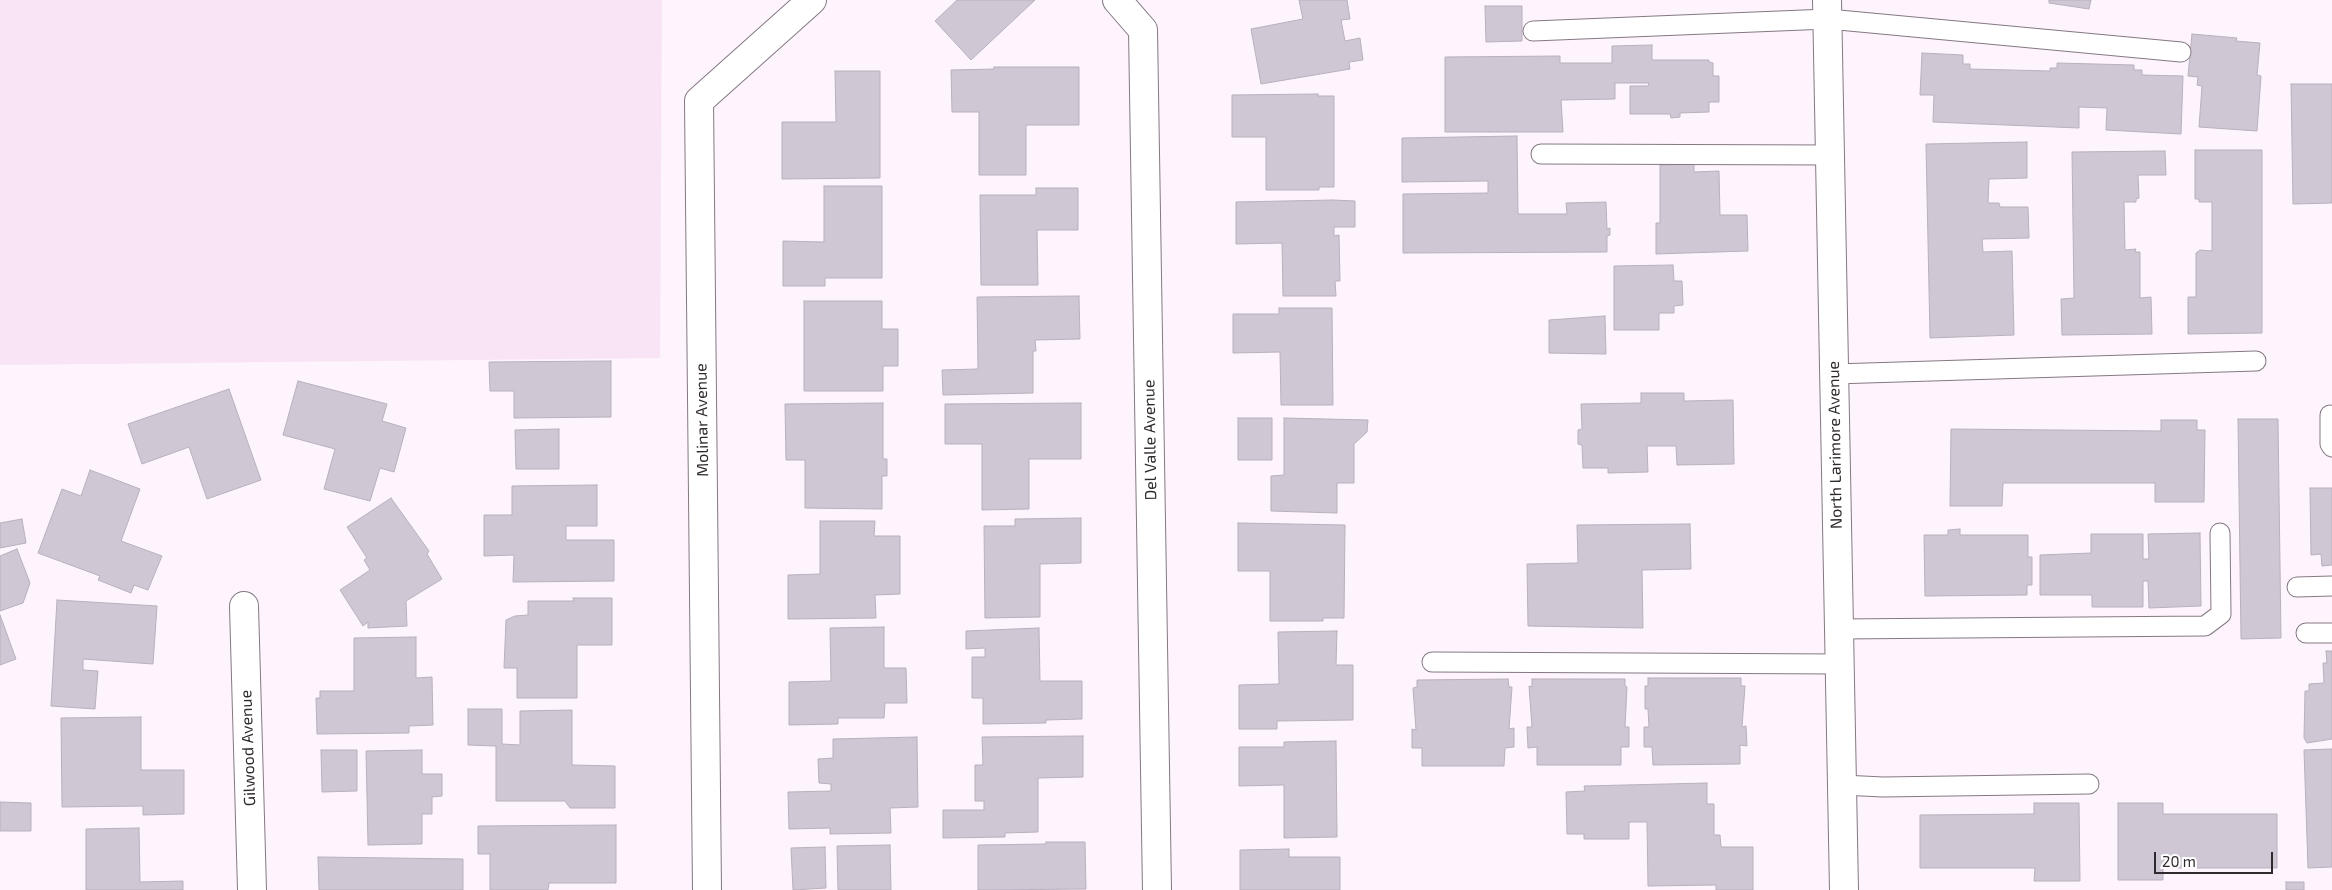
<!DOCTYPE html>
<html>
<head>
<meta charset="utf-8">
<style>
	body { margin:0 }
	#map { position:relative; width:2332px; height:890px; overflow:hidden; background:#fef4fd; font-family:"Exo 2",sans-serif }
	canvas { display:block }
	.scale { position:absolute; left:2154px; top:852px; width:119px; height:22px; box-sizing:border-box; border:2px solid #2f2a2e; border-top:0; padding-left:6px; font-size:15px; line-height:18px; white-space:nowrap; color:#2f2a2e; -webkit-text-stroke:4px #fff; paint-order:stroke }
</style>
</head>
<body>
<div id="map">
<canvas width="2332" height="890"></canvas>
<div class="scale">20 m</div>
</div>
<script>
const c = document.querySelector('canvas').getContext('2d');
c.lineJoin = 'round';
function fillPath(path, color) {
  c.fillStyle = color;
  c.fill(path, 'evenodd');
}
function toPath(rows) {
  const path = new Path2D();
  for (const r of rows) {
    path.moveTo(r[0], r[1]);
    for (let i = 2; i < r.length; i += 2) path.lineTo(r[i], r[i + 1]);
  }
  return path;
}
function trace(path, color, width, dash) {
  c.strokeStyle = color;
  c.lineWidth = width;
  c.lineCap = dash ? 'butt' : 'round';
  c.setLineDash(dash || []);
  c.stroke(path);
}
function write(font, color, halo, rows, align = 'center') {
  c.font = font + ' "Exo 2",sans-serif';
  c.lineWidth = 5;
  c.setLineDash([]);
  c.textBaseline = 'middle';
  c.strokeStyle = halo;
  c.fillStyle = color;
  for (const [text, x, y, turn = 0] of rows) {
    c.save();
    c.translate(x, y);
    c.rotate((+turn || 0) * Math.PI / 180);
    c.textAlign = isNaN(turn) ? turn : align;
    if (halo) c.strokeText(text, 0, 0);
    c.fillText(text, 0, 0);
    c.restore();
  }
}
fillPath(toPath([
	[0,0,662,0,660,358,0,365]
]), '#f8e4f5');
const building = toPath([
	[957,0,1035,0,971,60,935,21,957,0],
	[1299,0,1347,0,1350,19,1341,20,1345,41,1360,38,1363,60,1349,62,1350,69,1261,84,1251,29,1303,19,1299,0],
	[2049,0,2091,0,2089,9,2049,3,2049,0],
	[1485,6,1522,6,1522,41,1486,42,1485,6],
	[2192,34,2237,38,2236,41,2260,43,2257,75,2261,76,2257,131,2199,127,2202,86,2197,85,2198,77,2188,76,2192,34],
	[1652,45,1652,60,1709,60,1709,62,1713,63,1713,76,1719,76,1719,102,1709,102,1709,112,1680,113,1680,117,1671,118,1670,114,1630,114,1630,86,1648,86,1649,83,1615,83,1615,99,1561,100,1563,132,1445,132,1445,57,1560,56,1560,63,1612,63,1612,46,1652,45],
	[1922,53,1963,55,1963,64,1970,64,1970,69,2050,71,2050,68,2057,68,2057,63,2134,65,2134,70,2142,70,2142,75,2183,76,2181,134,2106,130,2107,108,2079,107,2079,128,1933,122,1934,95,1920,95,1922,53],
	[994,67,1079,67,1079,125,1026,125,1026,175,979,175,979,112,952,112,951,70,994,69,994,67],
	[835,71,880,71,880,178,782,179,782,122,836,122,835,71],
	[2291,84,2332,84,2332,203,2293,204,2291,84],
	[1318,94,1318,96,1334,96,1334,187,1319,187,1319,190,1266,190,1266,137,1232,137,1232,95,1318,94],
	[1517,136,1518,214,1567,214,1566,203,1606,202,1607,229,1610,228,1610,235,1607,236,1607,252,1403,253,1403,194,1488,193,1488,181,1402,182,1402,138,1517,136],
	[2027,142,2027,178,1989,179,1988,203,1999,203,2000,207,2028,207,2029,238,1982,239,1983,252,2012,251,2014,335,1930,338,1926,144,2027,142],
	[2195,150,2262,150,2262,333,2188,334,2188,297,2196,297,2196,253,2200,250,2212,251,2212,202,2199,202,2199,199,2195,199,2195,150],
	[2165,151,2166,175,2138,175,2139,198,2136,199,2136,202,2124,202,2125,250,2136,249,2135,252,2140,252,2140,298,2151,297,2152,334,2062,335,2061,299,2074,298,2072,152,2165,151],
	[1694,164,1694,172,1719,171,1720,215,1747,215,1748,251,1656,254,1656,223,1660,223,1660,165,1694,164],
	[824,186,882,186,882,278,825,278,825,286,783,286,783,241,824,242,824,186],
	[1036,188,1078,188,1078,230,1037,230,1038,285,981,285,980,195,1036,195,1036,188],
	[1333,200,1355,201,1355,227,1334,227,1334,236,1339,235,1340,281,1335,281,1336,296,1283,296,1282,243,1236,244,1236,202,1333,200],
	[1673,265,1674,281,1682,281,1683,305,1674,306,1674,313,1659,313,1659,330,1614,330,1614,266,1673,265],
	[1079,296,1080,339,1035,340,1036,351,1033,351,1033,393,943,395,942,370,978,369,977,297,1079,296],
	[804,301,882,301,882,329,898,329,898,366,883,366,883,391,804,391,804,301],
	[1279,308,1332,308,1333,405,1281,405,1280,352,1233,353,1233,314,1279,314,1279,308],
	[1605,316,1606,354,1549,353,1549,320,1605,316],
	[611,361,611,417,514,418,514,391,490,391,489,362,611,361],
	[298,381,387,404,382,421,406,428,394,472,380,468,370,501,324,489,335,449,283,435,298,381],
	[229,389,261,480,207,499,189,447,142,464,128,424,229,389],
	[1641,393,1684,393,1684,401,1733,400,1734,464,1677,465,1676,446,1647,446,1648,472,1608,473,1608,468,1583,468,1582,445,1578,444,1578,430,1582,429,1581,404,1641,403,1641,393],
	[883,403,883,459,887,459,887,476,882,476,882,509,805,508,805,460,786,460,785,404,883,403],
	[1081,403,1081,459,1029,459,1029,509,982,510,982,444,945,444,945,404,1081,403],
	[1238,418,1272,418,1272,460,1238,460,1238,418],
	[1284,418,1368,420,1367,432,1354,444,1354,483,1337,483,1337,513,1271,511,1271,476,1284,475,1284,418],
	[2238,419,2278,419,2281,638,2241,639,2238,419],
	[2161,420,2197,420,2197,430,2205,430,2204,502,2155,502,2155,483,2003,483,2002,506,1950,506,1951,429,2161,431,2161,420],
	[559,429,559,469,516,469,515,430,559,429],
	[90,470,140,489,121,541,162,556,148,590,134,585,131,593,98,580,100,576,38,553,62,489,81,496,90,470],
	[597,485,597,526,566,526,566,540,614,540,614,581,513,582,514,555,484,556,484,515,512,515,512,486,597,485],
	[2310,488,2332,488,2332,565,2322,566,2321,554,2311,555,2310,488],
	[391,498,429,551,427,554,442,579,406,601,407,626,368,628,368,622,363,626,340,590,370,570,364,560,367,558,347,527,391,498],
	[1081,518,1081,563,1040,564,1040,617,985,618,984,526,1015,526,1015,519,1081,518],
	[22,519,26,543,0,548,0,523,22,519],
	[820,521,875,521,874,536,900,536,900,594,875,595,876,618,788,619,788,575,820,574,820,521],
	[1238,523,1345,525,1344,618,1323,618,1323,621,1270,621,1270,571,1238,571,1238,523],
	[1690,524,1691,569,1642,570,1643,628,1528,626,1527,564,1578,563,1577,525,1690,524],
	[1960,529,1960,535,2028,535,2028,557,2032,557,2032,585,2027,585,2027,595,1925,596,1924,535,1948,535,1948,530,1960,529],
	[2200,533,2201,606,2149,608,2148,581,2143,581,2143,607,2092,607,2092,595,2040,595,2040,555,2091,553,2091,534,2143,534,2143,559,2149,559,2148,534,2200,533],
	[17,549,30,583,23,603,0,611,0,556,17,549],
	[573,598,612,598,612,645,577,645,577,698,517,698,517,668,504,668,506,620,515,616,528,615,528,601,574,601,573,598],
	[57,600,157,606,153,664,83,659,83,670,98,671,95,709,51,706,57,600],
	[0,615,16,659,0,665,0,615],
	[884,627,884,668,906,668,907,703,885,703,884,718,838,718,838,724,789,725,789,682,831,681,830,628,884,627],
	[1039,628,1040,681,1082,681,1082,719,1046,720,1046,723,983,724,983,698,972,698,972,657,985,657,985,648,966,649,966,631,1039,628],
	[1337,631,1336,665,1353,665,1353,720,1277,721,1277,729,1239,729,1239,685,1279,684,1278,632,1337,631],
	[416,637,416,678,432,677,433,725,409,726,409,733,317,734,316,698,320,698,320,691,354,691,354,638,416,637],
	[2326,651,2332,651,2332,739,2307,743,2304,738,2305,691,2309,691,2309,684,2324,683,2323,663,2327,663,2326,651],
	[1648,678,1741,678,1741,686,1745,686,1742,727,1746,726,1747,746,1740,745,1740,764,1653,765,1652,747,1644,747,1644,727,1649,727,1648,709,1645,709,1645,686,1648,686,1648,678],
	[1508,679,1509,687,1512,687,1509,729,1514,728,1514,747,1505,748,1504,766,1422,766,1422,748,1412,748,1412,729,1416,730,1413,688,1417,687,1417,680,1508,679],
	[1532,679,1625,679,1625,686,1627,687,1625,727,1629,727,1629,747,1621,747,1621,765,1537,765,1537,747,1528,748,1527,727,1532,727,1529,686,1532,687,1532,679],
	[468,709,502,709,502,744,520,745,520,711,572,710,572,765,615,766,615,808,570,808,565,801,496,801,496,746,468,745,468,709],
	[141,717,141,770,184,770,184,814,143,815,143,806,62,807,61,718,141,717],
	[1083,736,1083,777,1038,778,1038,832,1005,833,1005,837,943,838,943,810,984,810,984,801,975,801,975,765,983,765,982,737,1083,736],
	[917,737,918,807,890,808,891,833,830,834,830,828,789,829,788,792,831,791,831,784,819,783,818,759,833,758,833,739,917,737],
	[1336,741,1337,837,1284,838,1284,785,1239,786,1239,747,1284,747,1284,742,1336,741],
	[2332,749,2332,867,2308,868,2304,750,2332,749],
	[321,750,357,750,357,791,322,792,321,750],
	[422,750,422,774,442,774,442,796,432,797,432,814,422,814,422,844,368,845,366,751,422,750],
	[1707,783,1707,804,1714,804,1714,835,1720,835,1721,847,1753,847,1753,890,1716,890,1716,885,1648,886,1647,822,1629,822,1629,839,1584,839,1584,834,1567,834,1566,792,1585,791,1584,786,1707,783],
	[0,802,31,803,31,831,0,831,0,802],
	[2034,803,2079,803,2080,881,2034,881,2035,868,1920,868,1920,815,2034,814,2034,803],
	[2118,803,2163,803,2163,814,2277,814,2277,868,2163,868,2163,880,2118,880,2118,803],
	[616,825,616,883,549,883,548,890,490,890,490,854,478,854,478,826,616,825],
	[139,828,140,882,183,881,183,890,86,890,86,829,139,828],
	[1046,842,1085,842,1086,889,978,890,978,845,1046,844,1046,842],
	[890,845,891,890,838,890,837,846,890,845],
	[825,847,826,888,793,890,791,848,825,847],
	[1289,849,1289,857,1340,857,1340,890,1240,890,1240,850,1289,849],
	[318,857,463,859,463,890,319,890,318,857],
	[2286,882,2304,882,2304,890,2286,890,2286,882]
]);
fillPath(building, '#cfc7d4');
trace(building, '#b9b0be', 1);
const lane = toPath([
	[1533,31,1828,19,2181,52],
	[1541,154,1830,155],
	[1834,374,2256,361],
	[2330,415,2330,444,2332,447],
	[2297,587,2332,586],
	[1839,629,2205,626,2221,614,2220,533],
	[2306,633,2332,633],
	[1432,662,1840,664],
	[1842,785,1883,787,2089,784]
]);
const street = toPath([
	[1117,0,1143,30,1157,890],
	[1827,0,1844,890],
	[244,606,252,890],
	[707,890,699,101,812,0]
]);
trace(lane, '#847983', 21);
trace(street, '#847983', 30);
trace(lane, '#fff', 19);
trace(street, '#fff', 28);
write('16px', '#2f2a2e', '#fff', [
	["Molinar Avenue",702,420,-91],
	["Del Valle Avenue",1150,440,-91],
	["North Larimore Avenue",1835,445,-91],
	["Gilwood Avenue",248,748,-92]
]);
</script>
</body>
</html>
